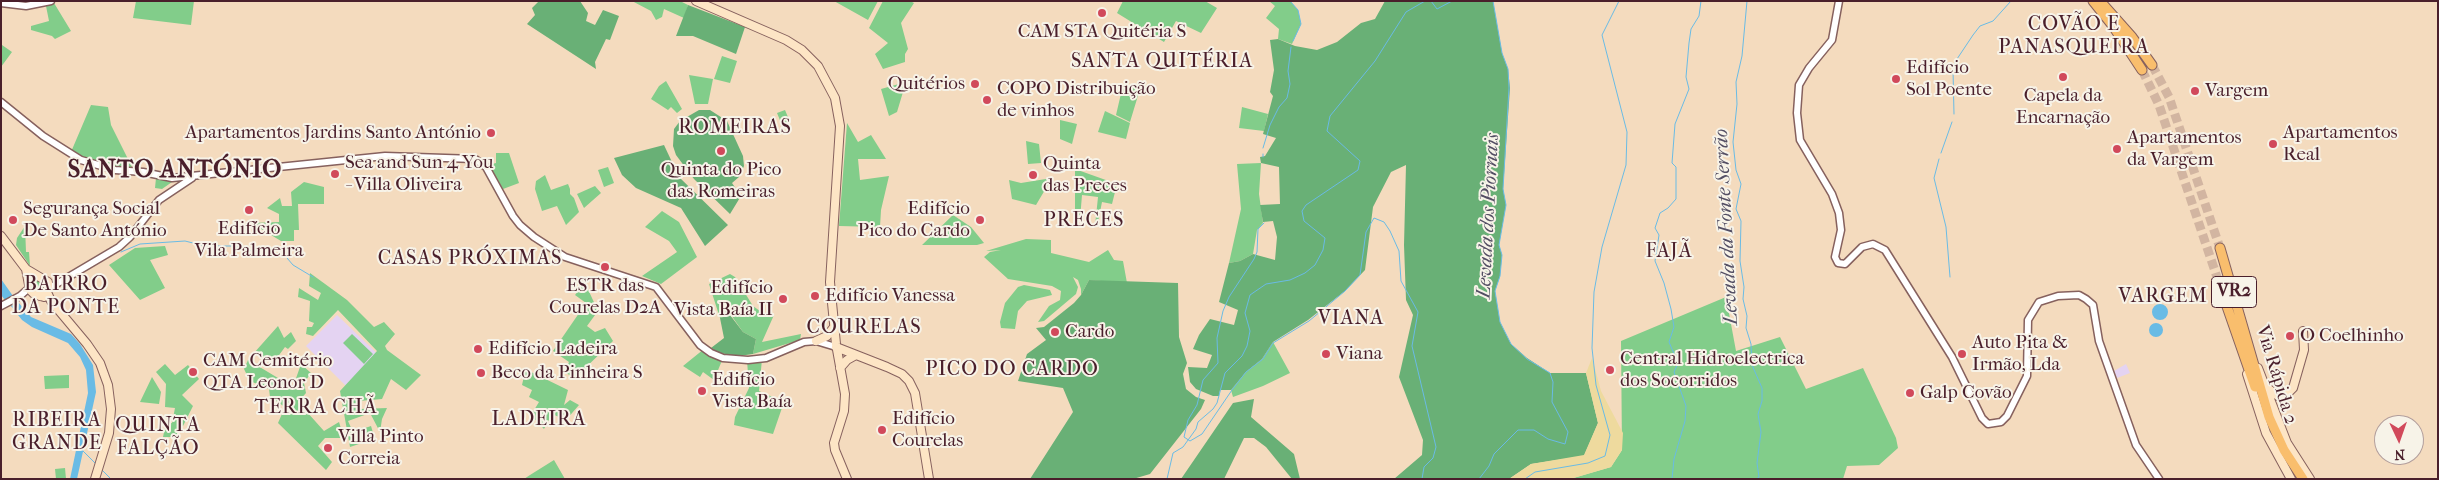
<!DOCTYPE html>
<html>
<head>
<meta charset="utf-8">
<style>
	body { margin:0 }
	#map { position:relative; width:2439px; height:480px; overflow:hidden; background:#f4dbbe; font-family:"IM FELL French Canon",serif }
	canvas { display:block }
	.frame { position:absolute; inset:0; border:2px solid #4a1f2b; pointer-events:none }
	.north { position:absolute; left:2374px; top:415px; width:50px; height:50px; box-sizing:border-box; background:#f7f3e8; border:1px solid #b29e9c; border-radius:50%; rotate:177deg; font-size:14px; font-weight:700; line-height:20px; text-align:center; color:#4a1f2b }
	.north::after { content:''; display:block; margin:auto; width:18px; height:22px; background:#d1495b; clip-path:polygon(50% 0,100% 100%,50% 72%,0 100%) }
</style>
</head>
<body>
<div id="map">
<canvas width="2439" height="480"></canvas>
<div class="frame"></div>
<div class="north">N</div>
</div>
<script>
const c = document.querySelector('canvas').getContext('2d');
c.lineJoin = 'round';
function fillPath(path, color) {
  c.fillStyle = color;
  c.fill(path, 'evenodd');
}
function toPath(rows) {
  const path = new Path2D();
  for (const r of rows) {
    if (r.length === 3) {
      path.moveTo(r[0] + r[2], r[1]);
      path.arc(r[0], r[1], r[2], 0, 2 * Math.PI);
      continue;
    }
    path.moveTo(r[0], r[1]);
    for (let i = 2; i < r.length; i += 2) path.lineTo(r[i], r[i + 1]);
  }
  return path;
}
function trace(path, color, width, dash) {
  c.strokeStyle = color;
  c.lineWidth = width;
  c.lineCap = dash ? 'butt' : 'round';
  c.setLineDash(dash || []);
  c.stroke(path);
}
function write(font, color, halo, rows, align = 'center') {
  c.font = font + ' "IM FELL French Canon",serif';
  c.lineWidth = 4;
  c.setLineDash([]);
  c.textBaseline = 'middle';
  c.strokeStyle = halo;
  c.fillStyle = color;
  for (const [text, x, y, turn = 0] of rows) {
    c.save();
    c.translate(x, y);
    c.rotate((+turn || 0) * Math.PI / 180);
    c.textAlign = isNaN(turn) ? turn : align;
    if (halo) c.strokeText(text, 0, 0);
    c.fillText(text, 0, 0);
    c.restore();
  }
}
fillPath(toPath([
	[337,315,385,361,347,387,306,346],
	[2126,364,2130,373,2117,378,2114,371]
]), '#e4d3f2');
fillPath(toPath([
	[136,1,194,1,191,25,133,18],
	[632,1,680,1,688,5,684,18,664,9,662,17,656,20,651,11],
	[834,1,878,1,868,20],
	[883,1,910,1,914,3,901,23,908,49,905,54,905,62,883,69,875,54,888,43,869,28],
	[1123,1,1205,1,1217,8,1201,33,1176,21,1164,42,1117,13],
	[1269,1,1290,1,1298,10,1301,24,1292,44,1278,39,1279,29,1266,18,1275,6],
	[54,3,71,31,55,39,52,36,31,30,31,26,49,21,46,6],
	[2,45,12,52,1,67,1,46],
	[722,56,737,61,730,83,714,79],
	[689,75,713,79,708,104,695,104],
	[666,81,682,109,677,113,671,107,668,110,651,99,659,86],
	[906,82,897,112,889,116,881,89],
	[1123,85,1140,89,1130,122,1116,115],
	[91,105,108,107,111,125,133,169,117,168,80,158,71,152],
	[1242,107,1268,114,1264,131,1239,128],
	[785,110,790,122,782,125,777,113],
	[1105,111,1130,123,1126,139,1098,132],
	[1060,120,1077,124,1072,144,1060,139],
	[847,123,858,142,871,135,886,159,858,159,860,180,889,176,881,210,880,227,839,226],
	[1026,141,1039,144,1041,163,1028,164],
	[496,153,509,153,519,183,503,189,489,165,496,163],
	[1261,163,1259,194,1263,223,1257,230,1253,254,1240,261,1229,263,1241,209,1237,164],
	[608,167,614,183,604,187,598,170],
	[1075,169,1117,184,1112,204,1102,202,1097,227,1095,226,1098,197,1082,195,1080,219,1075,219],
	[545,175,551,190,568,184,570,189,570,194,574,198,579,212,566,225,557,206,542,211,535,189,536,181],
	[156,178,166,181,172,182,162,189,155,188],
	[1052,178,1036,205,1012,199,1009,180,1021,183],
	[304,182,324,187,324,204,298,204,299,230,294,230,294,241,281,241,251,223,279,222,279,214,267,208,280,198,282,206,292,206,291,192],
	[595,186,601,193,584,208,577,194],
	[662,211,679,222,697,257,661,284,642,276,677,252,669,241,645,227],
	[953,215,971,227,984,243,977,245,922,245],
	[25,226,26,252,29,252,30,266,16,245,17,238],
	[1026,239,1051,240,1051,253,1089,262,1108,250,1114,260,1123,261,1127,283,1089,280,1081,295,1081,289,1078,280,1073,277,1078,287,1076,294,1044,321,1038,322,1049,306,1060,300,1061,291,1052,286,1008,279,984,257,990,252,1001,250,986,251],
	[165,246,168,255,150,260,165,288,140,300,109,265,135,248],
	[310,273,347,300,374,327,384,322,395,334,385,346,387,350,421,375,406,390,391,379,382,399,359,401,360,409,387,408,382,419,380,432,370,413,348,421,353,432,371,426,374,436,374,439,350,447,340,391,377,351,338,310,313,336,306,334,307,327,312,327,314,323,309,321,310,301,298,297,299,288,318,300,321,293,309,286],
	[730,274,735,277,753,306,764,314,774,315,762,342,801,334,800,340,753,354,756,339,743,332,731,315,720,318,709,284],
	[39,286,6],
	[583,285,586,285,598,311,587,326,595,332,605,328,613,341,575,378,564,372,569,362,553,351,586,303,575,295],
	[1024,285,1050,290,1052,295,1027,301,1018,311,1015,329,1001,328,1000,322,1005,303,1018,287],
	[1726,297,1736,351,1780,337,1806,389,1863,368,1896,438,1898,448,1879,465,1847,466,1843,479,1570,479,1611,467,1622,450,1621,341],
	[278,326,284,338,291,332,296,341,288,349,285,347,274,362,254,353],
	[352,334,373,354,364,364,343,343],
	[1273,342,1290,373,1263,386,1233,397,1231,390,1246,372,1262,359],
	[704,349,723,358,714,380,703,372,700,377,683,366],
	[762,359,759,391,784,402,773,434,734,425,735,417,749,388,747,360],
	[248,360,293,387,301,364,311,373,304,383,306,393,298,402,324,431,339,422,344,438,325,438,318,446,332,462,326,470,278,423,285,407,270,397,269,389,250,381,244,369],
	[165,364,175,375,188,365,199,379,182,395,193,406,183,426,180,425,176,437,163,437,166,423,172,423,175,408,165,407,166,384,156,372],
	[529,371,568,390,564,405,570,400,579,405,566,420,552,414,544,429,531,415,539,402,529,397,532,390,522,385,525,372],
	[69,375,69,388,45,389,44,376],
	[152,377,161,392,159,404,140,402],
	[554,460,565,479,524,479,530,475],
	[65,468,66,479,56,479,55,469]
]), '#82cd8a');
fillPath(toPath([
	[539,1,580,1,588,13,586,21,595,25,603,10,619,16,610,40,606,39,595,62,596,69,527,24,535,15,532,8],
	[1385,1,1493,1,1502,53,1508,69,1510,88,1503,189,1506,205,1499,245,1502,255,1500,276,1495,291,1500,322,1511,344,1527,358,1550,373,1586,373,1598,423,1584,456,1531,464,1509,479,1394,479,1422,455,1423,440,1399,377,1413,315,1406,300,1404,245,1406,165,1391,172,1373,207,1365,270,1345,291,1308,320,1273,342,1262,359,1246,372,1231,390,1220,390,1219,396,1213,396,1196,389,1190,382,1188,367,1207,368,1212,355,1193,349,1199,335,1210,319,1234,325,1238,310,1219,302,1229,263,1240,261,1253,254,1275,260,1277,237,1273,221,1263,222,1260,205,1280,204,1279,167,1261,163,1260,157,1265,156,1276,138,1263,134,1273,96,1270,92,1274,70,1270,40,1278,39,1295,46,1317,50,1337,42,1361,23,1375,19],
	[688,5,745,27,736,54,693,36,676,36],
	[699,110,710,110,727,121,743,156,744,166,739,177,732,183,741,196,730,214,694,179,676,155,673,146,674,129,680,121],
	[664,145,679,177,728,225,705,246,681,208,636,188,622,175,614,158],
	[1089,280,1178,283,1179,337,1187,363,1183,374,1186,389,1196,397,1205,400,1201,409,1150,474,1133,479,1030,479,1073,412,1063,388,1018,381,1027,354,1046,340,1036,328,1044,327,1074,303,1081,295],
	[730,315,743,332,756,339,753,354,739,356,719,353,711,348,724,338,720,318],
	[1254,399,1251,417,1294,454,1300,479,1292,479,1266,447,1254,438,1244,438,1224,479,1181,479,1233,403]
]), '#69b076');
fillPath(toPath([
	[1592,358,1601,391,1623,433,1622,450,1611,467,1570,479,1509,479,1531,464,1584,455,1598,423,1586,373]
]), '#eeda9e');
fillPath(toPath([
	[1,279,13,296,5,300,1,295],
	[18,302,31,317,71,334,80,344,93,365,96,392,77,479,70,479,88,393,86,370,80,357,68,343,32,327,22,320,11,306],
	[2160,312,8],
	[2156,330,7]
]), '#69bbe5');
trace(toPath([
	[1290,1,1298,10,1301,24,1293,41],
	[1431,1,1437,9,1452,1],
	[1747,1,1742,56,1736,82,1737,104,1733,142,1736,170,1741,184,1736,209,1741,221,1740,261,1744,287,1743,299,1747,316,1746,328,1751,344,1752,365,1762,388,1762,401,1758,414,1761,432,1757,463,1759,477,1756,479],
	[1954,114,1953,70,1955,62,1973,35,1980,26,1993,21,2011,1],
	[1263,148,1270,125,1279,107,1287,98,1290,84,1288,71,1291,47],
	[1941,153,1952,122],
	[1263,154,1263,157],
	[1939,159,1934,178,1946,227,1950,277],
	[1264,223,1258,229,1257,252,1254,259,1229,297,1223,311,1217,338,1218,363,1203,380,1197,405,1188,420,1184,437,1190,441,1202,434,1232,390,1246,372,1263,359,1273,343,1309,321,1345,291,1360,275,1366,232,1374,218,1384,222,1390,231,1399,251,1401,281,1418,312,1412,346,1436,447,1433,458,1424,467,1422,479],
	[121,252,140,244,185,241,205,246,235,246,261,254,280,256],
	[287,258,293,265,313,277],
	[82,450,95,463],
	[102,470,111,479],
	[1167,479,1173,453,1183,447,1196,429,1198,422,1213,409,1217,403,1225,373,1242,356,1247,346,1250,331,1245,313,1250,295,1266,284,1290,280,1305,273,1315,265,1323,250,1325,238,1304,221,1302,211,1306,205,1358,170,1360,161,1327,131,1330,116,1375,61,1406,12,1425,1],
	[1479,479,1489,466,1494,454,1518,430,1534,430,1548,439,1565,444,1568,432,1552,402,1553,382,1550,373,1527,359,1511,344,1500,322,1495,291,1500,276,1502,255,1499,245,1506,205,1503,189,1509,88,1508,69,1502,53,1493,1],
	[1525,479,1535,472,1588,463,1605,456,1610,435,1596,385,1592,348,1594,292,1602,247,1626,165,1627,132,1602,35,1619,1],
	[1672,479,1674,459,1685,421,1686,406,1674,372,1678,363,1669,342,1674,327,1671,309,1664,283,1655,261,1659,235,1655,228,1660,213,1668,208,1676,199,1676,167,1672,163,1675,124,1689,89,1686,77,1689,43,1691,29,1699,16,1701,1]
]), '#69bbe5', 1);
trace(toPath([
	[2152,65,2169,97,2220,248],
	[2142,70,2159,105,2223,295]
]), '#d2b5a1', 9, [9, 4.5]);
const tertiary = toPath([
	[1839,1,1832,40,1809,68,1799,85,1797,113,1800,140,1832,194,1839,213,1841,230,1835,257,1838,263,1845,264,1862,247,1873,244,1885,250,1952,357,1982,418,1988,424,2001,422,2007,416,2027,376,2028,320,2039,302,2058,296,2079,295,2086,299,2093,305,2099,341,2136,445,2159,479],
	[1,3,26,6,51,1],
	[1,102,43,136,81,160,115,170,143,172,172,178,385,156,475,159,486,167,513,216,520,225,534,237,565,257,656,287,700,345,711,353,723,358,748,360,766,358,804,342,816,341,836,347],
	[48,289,119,247,130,237,159,200,192,178],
	[1,306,20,296,29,288]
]);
const secondary = toPath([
	[696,1,786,40,802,50,818,66,835,98,840,126,830,282,836,344,845,394,844,411,834,443,835,450,847,479],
	[1,236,26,269,48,282,48,290,40,296],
	[26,269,30,290,34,294,44,297],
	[47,292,51,301,87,344,100,363,108,385,111,409,109,433,95,479],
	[816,341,827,336,834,327],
	[836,347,887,367,902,374,909,381,915,393,929,479],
	[840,368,847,360,856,355],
	[2258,368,2287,443,2310,479],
	[2247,374,2266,433,2291,479],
	[2266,387,2278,396,2286,395,2293,388,2304,350,2303,331]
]);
const trunk = toPath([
	[2093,1,2113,26,2142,70],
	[2100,1,2132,37,2152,65],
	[2220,248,2269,417,2284,450,2303,479],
	[2223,295,2255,387]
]);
trace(tertiary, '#86615e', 9);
trace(secondary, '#86615e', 10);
trace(trunk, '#86615e', 11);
trace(tertiary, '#fff', 6);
trace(secondary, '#fde5c5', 8);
trace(trunk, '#f9be6d', 9);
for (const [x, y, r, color] of [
	[1102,13,5,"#d1495b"],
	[2063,77,5,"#d1495b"],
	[1896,79,5,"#d1495b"],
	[975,84,5,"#d1495b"],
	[2195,91,5,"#d1495b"],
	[987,100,5,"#d1495b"],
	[491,133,5,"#d1495b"],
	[2273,144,5,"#d1495b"],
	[2117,149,5,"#d1495b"],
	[721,151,5,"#d1495b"],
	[335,174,5,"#d1495b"],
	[1033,175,5,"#d1495b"],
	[249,210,5,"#d1495b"],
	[13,220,5,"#d1495b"],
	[980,220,5,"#d1495b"],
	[605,267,5,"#d1495b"],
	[815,296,5,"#d1495b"],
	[783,299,5,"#d1495b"],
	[1055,332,5,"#d1495b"],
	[2290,336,5,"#d1495b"],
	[478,349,5,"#d1495b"],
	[1326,354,5,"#d1495b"],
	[1962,354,5,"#d1495b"],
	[1610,370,5,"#d1495b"],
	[193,372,5,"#d1495b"],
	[481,373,5,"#d1495b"],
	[702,391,5,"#d1495b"],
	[1910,393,5,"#d1495b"],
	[882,430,5,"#d1495b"],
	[328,448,5,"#d1495b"]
]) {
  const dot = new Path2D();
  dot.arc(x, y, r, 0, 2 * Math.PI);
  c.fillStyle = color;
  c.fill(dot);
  trace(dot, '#f7f3e8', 2);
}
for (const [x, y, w] of [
	[2234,292,45]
]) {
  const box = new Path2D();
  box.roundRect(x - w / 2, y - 15.5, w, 31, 4);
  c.fillStyle = '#f7f3e8';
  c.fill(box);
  trace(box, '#4a1f2b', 1);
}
write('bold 18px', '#4a1f2b', null, [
	["VR2",2234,292]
]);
write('19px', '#4a1f2b', '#f7f3e8', [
	["CAM STA Quitéria S",1102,32,"center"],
	["Edifício",1906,68],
	["Sol Poente",1906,90],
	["Quitérios",965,84,"right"],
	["COPO Distribuição",997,89],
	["de vinhos",997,111],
	["Vargem",2205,91],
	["Capela da",2063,96,"center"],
	["Encarnação",2063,118,"center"],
	["Apartamentos Jardins Santo António",481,133,"right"],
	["Apartamentos",2283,133],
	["Real",2283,155],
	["Apartamentos",2127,138],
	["da Vargem",2127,160],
	["Sea and Sun 4 You",345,163],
	["- Villa Oliveira",345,185],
	["Quinta",1043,164],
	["das Preces",1043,186],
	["Quinta do Pico",721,170,"center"],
	["das Romeiras",721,192,"center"],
	["Segurança Social",23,209],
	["De Santo António",23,231],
	["Edifício",970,209,"right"],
	["Pico do Cardo",970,231,"right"],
	["Edifício",249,229,"center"],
	["Vila Palmeira",249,251,"center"],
	["ESTR das",605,286,"center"],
	["Courelas D2A",605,308,"center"],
	["Edifício",773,288,"right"],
	["Vista Baía II",773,310,"right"],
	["Edifício Vanessa",825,296],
	["Cardo",1065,332],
	["O Coelhinho",2300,336],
	["Auto Pita &",1972,343],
	["Irmão, Lda",1972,365],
	["Edifício Ladeira",488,349],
	["Viana",1336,354],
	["Central Hidroelectrica",1620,359],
	["dos Socorridos",1620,381],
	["CAM Cemitério",203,361],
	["QTA Leonor D",203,383],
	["Beco da Pinheira S",491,373],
	["Edifício",712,380],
	["Vista Baía",712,402],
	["Galp Covão",1920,393],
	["Edifício",892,419],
	["Courelas",892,441],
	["Villa Pinto",338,437],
	["Correia",338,459]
], 'left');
write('19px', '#4a1f2b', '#f7f3e8', [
	["Via Rápida 2",2276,375,73]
]);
c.letterSpacing = '1px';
write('20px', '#4a1f2b', '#f7f3e8', [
	["COVÃO E",2074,25],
	["PANASQUEIRA",2074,48],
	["SANTA QUITÉRIA",1162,62],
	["ROMEIRAS",735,128],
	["PRECES",1084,221],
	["FAJÃ",1669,252],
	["CASAS PRÓXIMAS",470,259],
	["BAIRRO",66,285],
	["DA PONTE",66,308],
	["VARGEM",2163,297],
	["VIANA",1351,319],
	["COURELAS",864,328],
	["PICO DO CARDO",1012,370],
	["TERRA CHÃ",316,408],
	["LADEIRA",539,420],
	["RIBEIRA",57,421],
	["GRANDE",57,444],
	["QUINTA",158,426],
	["FALÇÃO",158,449]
]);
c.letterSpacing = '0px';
write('italic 20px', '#534e63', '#f7f3e8', [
	["Levada dos Piornais",1489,216,-87],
	["Levada da Fonte Serrão",1727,227,-93]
]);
c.letterSpacing = '1px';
write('bold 24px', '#4a1f2b', '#f7f3e8', [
	["SANTO ANTÓNIO",175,171]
]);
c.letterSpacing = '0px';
</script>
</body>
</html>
